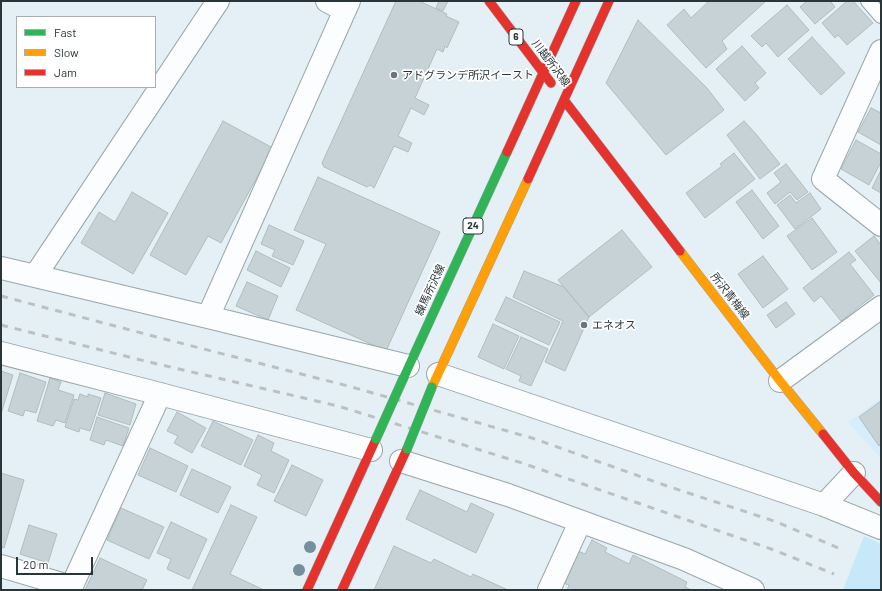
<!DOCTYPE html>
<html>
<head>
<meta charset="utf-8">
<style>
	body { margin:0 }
	#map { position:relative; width:882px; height:591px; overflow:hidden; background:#e4f0f6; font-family:Barlow,sans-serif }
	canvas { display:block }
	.frame { position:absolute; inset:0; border:2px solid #2a353a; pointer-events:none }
	.legend { position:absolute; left:16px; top:16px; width:140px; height:72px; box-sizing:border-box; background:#fff; border:1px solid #aaaeb0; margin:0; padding:5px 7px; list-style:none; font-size:12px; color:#2a353a }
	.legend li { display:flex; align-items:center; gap:8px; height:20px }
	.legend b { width:20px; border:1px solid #aaaeb0 }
	.scale { position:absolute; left:16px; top:557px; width:77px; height:18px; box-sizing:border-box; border:2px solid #2a353a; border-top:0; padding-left:5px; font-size:12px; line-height:14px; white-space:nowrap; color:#2a353a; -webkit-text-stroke:3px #fff; paint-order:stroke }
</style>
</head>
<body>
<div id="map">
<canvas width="882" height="591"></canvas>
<div class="frame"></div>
<ul class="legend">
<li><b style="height:5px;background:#30b455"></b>Fast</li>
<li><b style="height:5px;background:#ff9f0a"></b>Slow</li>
<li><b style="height:5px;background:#e5322d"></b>Jam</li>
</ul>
<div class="scale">20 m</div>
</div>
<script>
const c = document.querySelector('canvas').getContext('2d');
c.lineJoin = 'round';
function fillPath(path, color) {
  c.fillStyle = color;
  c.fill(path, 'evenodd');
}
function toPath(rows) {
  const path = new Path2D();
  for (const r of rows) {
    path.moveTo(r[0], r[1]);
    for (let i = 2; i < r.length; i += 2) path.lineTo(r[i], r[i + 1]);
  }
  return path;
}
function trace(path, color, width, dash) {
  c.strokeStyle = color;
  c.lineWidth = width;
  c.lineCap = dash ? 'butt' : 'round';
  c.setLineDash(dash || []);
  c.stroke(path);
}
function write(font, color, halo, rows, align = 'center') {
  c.font = font + ' Barlow,"Noto Sans JP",sans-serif';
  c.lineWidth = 3.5;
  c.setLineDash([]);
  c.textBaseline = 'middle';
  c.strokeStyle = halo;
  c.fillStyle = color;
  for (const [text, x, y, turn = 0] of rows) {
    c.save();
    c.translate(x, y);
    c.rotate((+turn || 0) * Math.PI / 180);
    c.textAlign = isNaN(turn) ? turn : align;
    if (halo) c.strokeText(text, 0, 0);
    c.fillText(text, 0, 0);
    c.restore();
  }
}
fillPath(toPath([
	[881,398,881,459,848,422]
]), '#d6eefb');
fillPath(toPath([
	[864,536,881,544,881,590,843,590]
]), '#c6e8f9');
const building = toPath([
	[396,1,419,1,447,14,446,16,459,22,447,48,445,46,443,52,437,49,415,98,429,105,424,115,411,108,398,136,412,143,408,152,394,146,374,188,370,185,367,187,324,167,322,163,396,1],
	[439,1,448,1,443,11,436,8,439,1],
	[709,1,766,1,722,41,727,49,706,68,667,25,684,9,691,18,709,1],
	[807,1,832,1,831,2,835,7,815,24,800,7,807,1],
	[847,1,853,1,873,23,847,45,838,35,835,38,822,23,847,1],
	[787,5,809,30,778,57,766,43,762,47,751,36,787,5],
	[638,20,707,88,724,110,666,155,606,83,638,20],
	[812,37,845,73,821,95,788,59,812,37],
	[742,46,766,73,755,83,759,88,745,101,716,69,742,46],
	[871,108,881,113,881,145,858,132,871,108],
	[223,121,273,148,221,243,208,236,186,275,150,255,223,121],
	[744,121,756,134,780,164,760,179,727,135,744,121],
	[856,140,881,154,881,162,869,185,841,169,856,140],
	[734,153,755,179,705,218,686,193,722,166,720,164,734,153],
	[786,164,808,192,797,200,790,192,775,204,767,193,781,182,774,173,786,164],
	[881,170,881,193,872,188,881,170],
	[318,177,440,232,386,351,296,310,326,244,294,230,318,177],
	[752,190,779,226,763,239,736,202,752,190],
	[132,192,168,213,133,274,81,243,99,212,115,222,132,192],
	[810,193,821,209,795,229,777,205,790,195,796,203,810,193],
	[812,218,837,252,812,270,787,236,812,218],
	[269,225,304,241,293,265,272,256,275,250,261,244,269,225],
	[622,230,652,267,589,317,558,280,622,230],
	[874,236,881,245,881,283,855,251,874,236],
	[256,251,290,268,281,287,247,270,256,251],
	[849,252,856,260,850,264,874,295,841,321,821,296,814,302,803,288,849,252],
	[763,256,788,289,763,308,738,274,763,256],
	[524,271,564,287,589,317,565,371,545,362,563,321,513,297,524,271],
	[247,282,278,296,268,320,236,306,247,282],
	[506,297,560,322,549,345,495,320,506,297],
	[786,302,795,314,776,328,767,315,786,302],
	[493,324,519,336,504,369,478,357,493,324],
	[521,337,548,349,531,386,519,381,521,376,506,369,521,337],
	[1,371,13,375,1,414,1,371],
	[20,373,46,382,36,413,25,410,23,416,8,411,20,373],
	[50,378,61,382,58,390,74,395,65,423,56,420,53,426,37,421,50,378],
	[105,393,136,404,130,425,98,415,105,393],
	[80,394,88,397,88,394,101,398,90,431,80,428,79,432,65,427,74,399,78,400,80,394],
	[881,401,881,444,879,446,859,417,881,401],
	[177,412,206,428,192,453,174,443,178,436,167,431,177,412],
	[97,417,129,428,123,446,106,440,104,445,90,440,97,417],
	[213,421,253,440,241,465,201,446,213,421],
	[258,435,274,443,271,451,289,460,274,493,257,485,262,475,244,466,258,435],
	[150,448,188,466,176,492,138,475,150,448],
	[292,465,323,480,306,516,274,501,292,465],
	[192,469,231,487,218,513,180,495,192,469],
	[1,473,24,480,4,548,1,547,1,473],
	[420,490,467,512,471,503,494,514,476,553,406,519,420,490],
	[231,505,257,517,230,574,264,590,192,590,231,505],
	[121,508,164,527,149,559,107,540,121,508],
	[171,522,207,539,189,579,167,569,171,559,157,553,171,522],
	[29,525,57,534,48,563,20,554,29,525],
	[592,540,607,548,605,552,629,564,633,555,687,582,685,587,691,590,567,590,569,585,563,583,578,551,585,554,592,540],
	[394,546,431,563,434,559,471,577,473,574,508,590,374,590,394,546],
	[100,558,147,580,142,590,85,590,100,558]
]);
fillPath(building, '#c6d2d5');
trace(building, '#b1bcbf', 1);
const lane = toPath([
	[868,1,881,16]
]);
const street = toPath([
	[218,1,35,276,208,317,408,366],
	[327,1,344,10],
	[881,51,823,179,881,225],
	[1,268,35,276],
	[208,317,349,1],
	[1,353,160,394,371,450],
	[438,374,824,505,881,528],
	[780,381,881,307],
	[401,461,508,495,684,559,753,590],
	[824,505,854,473],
	[1,566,72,587],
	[70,590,160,394],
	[549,590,580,522]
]);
const fast = toPath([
	[403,379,507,152]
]);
const slow = toPath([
	[680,251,780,381,823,434],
	[432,387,528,179]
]);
const jam = toPath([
	[489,1,551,83],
	[564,100,680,251],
	[507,152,576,1],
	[528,179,609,1],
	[823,434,854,473,881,502],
	[307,590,376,439],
	[342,590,407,449]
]);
trace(lane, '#9ba5aa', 16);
trace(street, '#9ba5aa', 24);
trace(fast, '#9ba5aa', 10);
trace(slow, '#9ba5aa', 10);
trace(jam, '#9ba5aa', 10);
trace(lane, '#fbfdfe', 14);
trace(street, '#fbfdfe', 22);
trace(fast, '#30b455', 9);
trace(slow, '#ff9f0a', 9);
trace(jam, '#e5322d', 9);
trace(toPath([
	[1,296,153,336,348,386,532,438,667,486,774,521,841,549],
	[1,325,149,362,338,406,522,463,774,550,834,574]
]), '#bdc0c2', 3, [7, 7]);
const fastBridge = toPath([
	[376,439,403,379],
	[407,449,432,387]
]);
trace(fastBridge, '#9ba5aa', 10, []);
trace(fastBridge, '#30b455', 9);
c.fillStyle = '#75909c';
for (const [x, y] of [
	[310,547],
	[299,570]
]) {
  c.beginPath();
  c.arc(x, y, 6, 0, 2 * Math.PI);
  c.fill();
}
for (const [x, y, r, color] of [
	[394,75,4,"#6b767c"],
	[584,325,4,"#6b767c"]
]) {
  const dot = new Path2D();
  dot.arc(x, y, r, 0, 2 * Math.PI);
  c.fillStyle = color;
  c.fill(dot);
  trace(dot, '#fff', 1.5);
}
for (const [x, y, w] of [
	[516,37,14],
	[473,226,20]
]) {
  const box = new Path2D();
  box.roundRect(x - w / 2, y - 8, w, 16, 3);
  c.fillStyle = '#fff';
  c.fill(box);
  trace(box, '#2a353a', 1);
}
write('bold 10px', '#2a353a', null, [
	["6",516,37],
	["24",473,226]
]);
write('11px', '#2a353a', '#fff', [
	["川越所沢線",551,63,53],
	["練馬所沢線",430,290,-65],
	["所沢青梅線",730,296,52]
]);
write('11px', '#2a353a', '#fff', [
	["アドグランデ所沢イースト",402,75],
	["エネオス",592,325]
], 'left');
</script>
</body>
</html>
